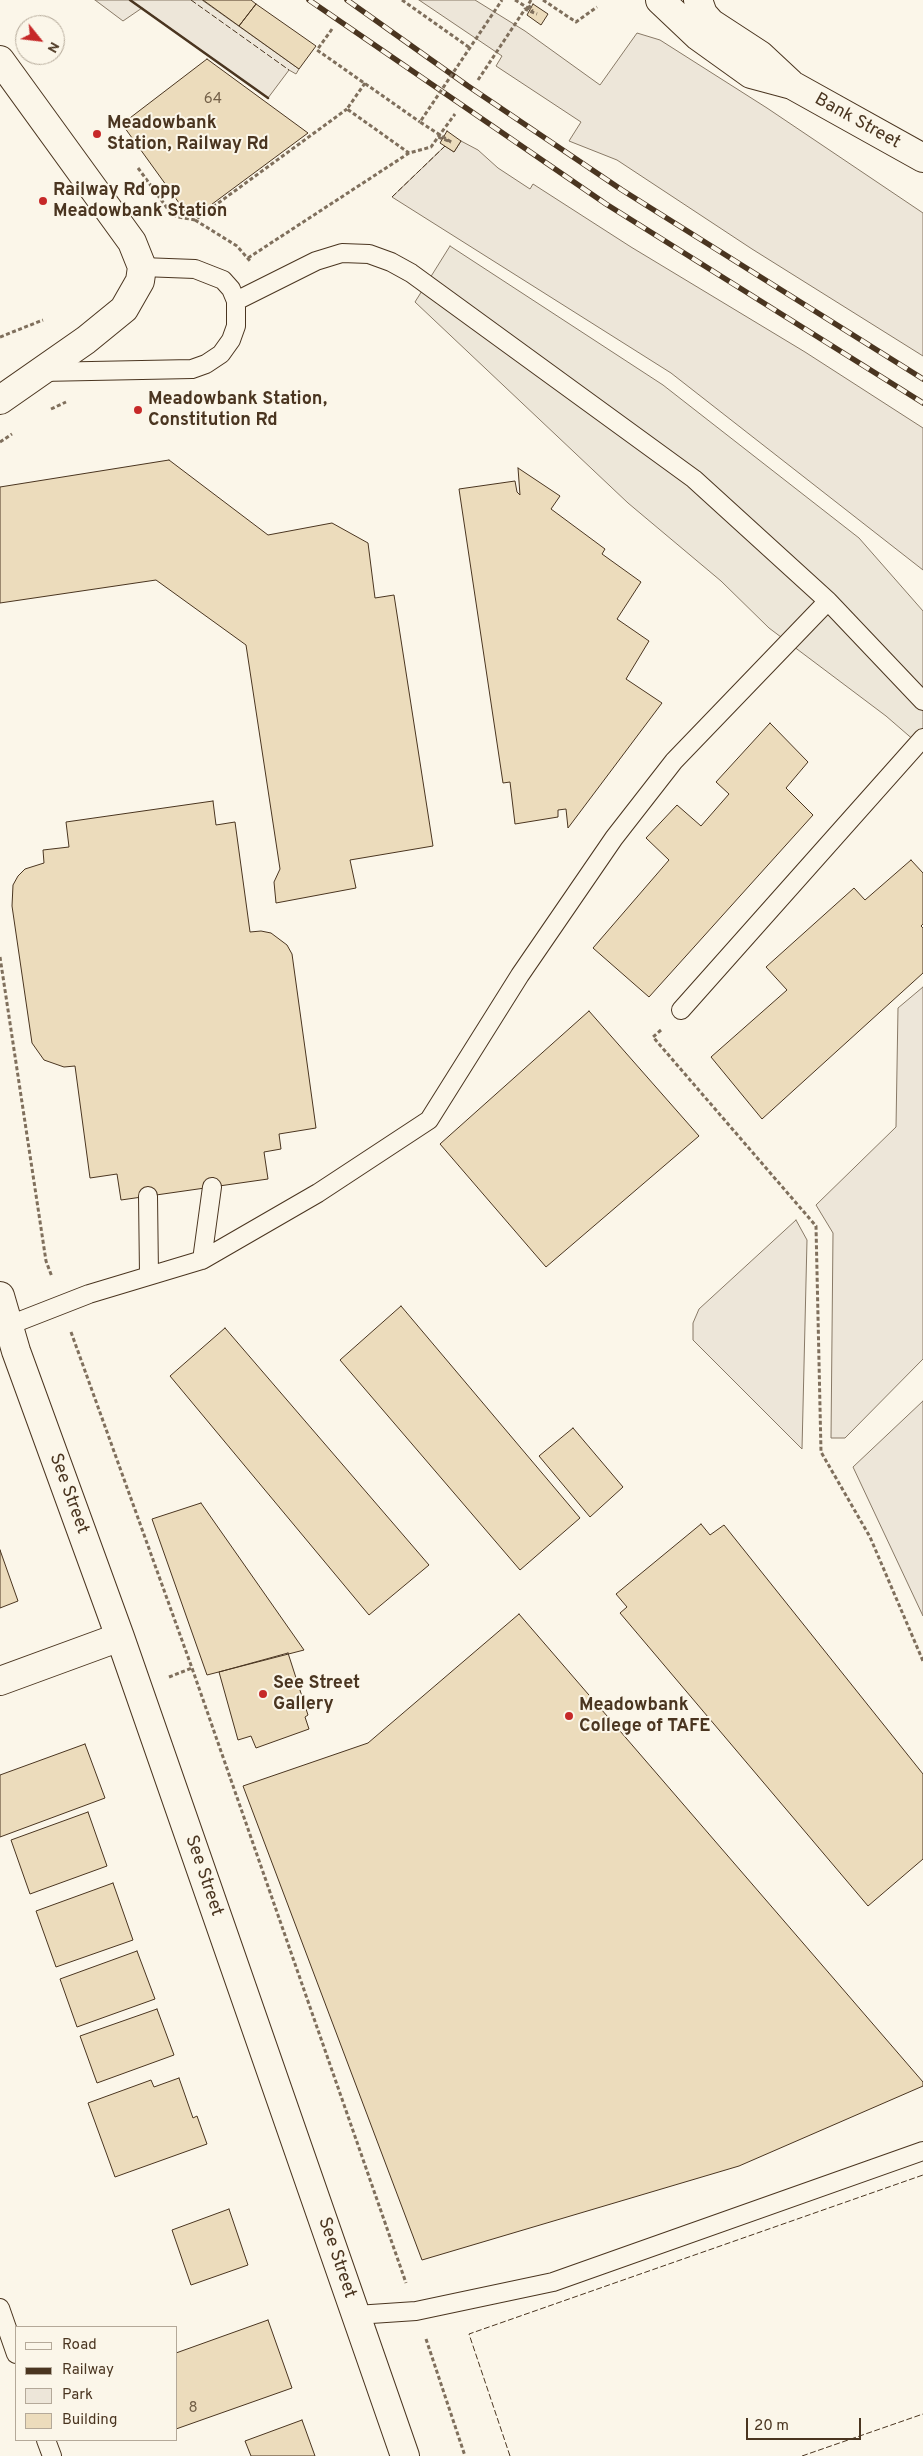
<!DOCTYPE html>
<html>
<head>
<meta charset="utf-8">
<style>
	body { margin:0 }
	#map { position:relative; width:923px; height:2456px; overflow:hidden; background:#fbf6e9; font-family:Overpass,sans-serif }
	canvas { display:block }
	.legend { position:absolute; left:15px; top:2326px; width:162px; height:115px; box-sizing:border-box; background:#fbf6e9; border:1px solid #b4a999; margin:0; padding:6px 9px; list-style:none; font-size:15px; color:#4a3520 }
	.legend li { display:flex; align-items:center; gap:10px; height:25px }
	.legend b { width:25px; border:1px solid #b4a999 }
	.north { position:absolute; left:15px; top:15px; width:50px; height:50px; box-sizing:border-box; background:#fbf6e9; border:1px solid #b4a999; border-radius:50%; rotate:119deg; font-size:14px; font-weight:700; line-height:20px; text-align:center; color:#4a3520 }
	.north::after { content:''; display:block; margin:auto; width:18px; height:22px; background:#c62828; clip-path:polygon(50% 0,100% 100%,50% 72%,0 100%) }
	.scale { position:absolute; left:746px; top:2418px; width:115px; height:22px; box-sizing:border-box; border:2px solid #4a3520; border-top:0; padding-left:6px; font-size:15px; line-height:18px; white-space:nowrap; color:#4a3520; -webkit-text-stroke:4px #fbf6e9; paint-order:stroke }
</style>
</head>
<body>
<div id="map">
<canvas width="923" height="2456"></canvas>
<ul class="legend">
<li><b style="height:6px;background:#fbf6e9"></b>Road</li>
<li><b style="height:6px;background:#4a3520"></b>Railway</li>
<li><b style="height:14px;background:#ede6d9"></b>Park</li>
<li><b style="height:14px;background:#ecdcbc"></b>Building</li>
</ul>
<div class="north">N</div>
<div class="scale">20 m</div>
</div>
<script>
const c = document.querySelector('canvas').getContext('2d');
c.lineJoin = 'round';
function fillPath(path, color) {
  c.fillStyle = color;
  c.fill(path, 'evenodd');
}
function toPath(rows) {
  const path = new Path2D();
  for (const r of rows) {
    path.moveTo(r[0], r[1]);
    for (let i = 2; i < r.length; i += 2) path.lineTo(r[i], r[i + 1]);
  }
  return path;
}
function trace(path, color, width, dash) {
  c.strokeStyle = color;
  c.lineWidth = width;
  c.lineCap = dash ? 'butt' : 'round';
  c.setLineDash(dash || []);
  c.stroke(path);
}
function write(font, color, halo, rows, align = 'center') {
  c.font = font + ' Overpass,sans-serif';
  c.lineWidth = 4;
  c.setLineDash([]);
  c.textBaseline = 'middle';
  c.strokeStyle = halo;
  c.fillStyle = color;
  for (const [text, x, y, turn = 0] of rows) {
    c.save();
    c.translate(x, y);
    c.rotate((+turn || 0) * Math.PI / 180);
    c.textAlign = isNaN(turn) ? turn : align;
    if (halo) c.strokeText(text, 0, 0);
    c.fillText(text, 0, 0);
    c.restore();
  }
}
const green = toPath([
	[95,0,202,0,299,69,296,74,289,70,268,98,142,8,123,21,95,0],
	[419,0,475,0,525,31,600,85,637,33,660,40,767,108,923,213,923,356,752,249,617,160,569,141,581,122,496,66,502,56,419,0],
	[461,141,478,150,498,168,530,189,533,184,631,247,805,352,923,428,923,570,671,373,392,197,445,146,454,152,461,141],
	[923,987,923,1359,845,1438,831,1438,833,1233,816,1205,896,1127,898,1008,923,987],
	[796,1220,807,1240,802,1449,693,1340,693,1323,699,1309,796,1220],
	[923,1401,923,1616,853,1467,923,1401]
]);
fillPath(green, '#ede6d9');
trace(green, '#887966', 1);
const parking = toPath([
	[450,246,663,385,859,538,923,611,923,748,886,716,769,628,721,581,628,503,415,302,450,246]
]);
fillPath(parking, '#ede7d9');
trace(parking, '#887966', 1);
const building = toPath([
	[203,0,251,0,256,4,239,26,203,0],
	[256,4,316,46,299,69,239,26,256,4],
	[533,4,548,14,541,25,527,15,533,4],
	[207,59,308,133,196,216,187,214,122,124,207,59],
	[447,131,461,141,454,152,440,143,447,131],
	[169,460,268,535,332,523,368,543,375,598,394,595,433,846,350,860,356,888,276,903,274,882,280,869,246,645,156,580,0,603,0,487,169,460],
	[518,468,560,496,551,509,605,549,602,554,641,582,617,619,649,641,626,679,662,703,568,828,566,809,558,810,558,817,515,824,510,782,503,783,459,489,515,481,517,492,520,495,518,468],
	[770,723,808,762,786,788,813,815,649,997,593,948,669,860,646,838,677,805,701,826,729,794,716,782,770,723],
	[213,801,216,825,235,822,250,932,261,931,271,933,287,945,292,954,316,1128,279,1134,281,1149,264,1152,268,1179,121,1200,117,1174,90,1178,75,1066,64,1067,44,1060,32,1043,12,906,13,885,18,876,25,869,44,863,43,850,69,847,66,822,213,801],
	[911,860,923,873,923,924,921,926,923,928,923,973,762,1119,711,1057,787,990,766,967,854,888,865,900,911,860],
	[589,1011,699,1136,546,1267,440,1144,589,1011],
	[401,1306,580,1518,520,1570,340,1360,401,1306],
	[225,1328,429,1565,369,1615,170,1376,225,1328],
	[573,1428,623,1487,590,1517,539,1456,573,1428],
	[201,1503,304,1650,207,1675,152,1519,201,1503],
	[701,1524,710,1535,724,1525,923,1774,923,1859,868,1906,620,1613,627,1607,616,1594,701,1524],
	[0,1550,18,1601,0,1608,0,1550],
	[519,1614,923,2082,923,2086,739,2166,422,2260,243,1786,368,1743,519,1614],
	[288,1653,308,1715,305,1717,309,1729,256,1748,251,1736,238,1740,219,1672,288,1653],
	[85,1744,105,1798,0,1837,0,1775,85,1744],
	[88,1812,107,1866,30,1894,11,1840,88,1812],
	[113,1883,133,1940,56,1967,36,1911,113,1883],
	[137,1951,155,1999,77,2027,60,1979,137,1951],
	[157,2009,174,2055,97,2083,80,2036,157,2009],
	[179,2078,193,2118,197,2116,207,2144,115,2177,88,2103,151,2080,154,2087,179,2078],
	[229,2209,248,2265,191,2285,172,2230,229,2209],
	[268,2320,292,2388,176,2429,176,2353,268,2320],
	[302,2420,315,2456,251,2456,245,2441,302,2420]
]);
fillPath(building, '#ecdcbc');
trace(building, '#4a3520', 1);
const service = toPath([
	[236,301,316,261,342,253,369,254,391,262,411,273,694,479,828,601,923,701],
	[41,372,192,369,206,364,221,354,231,340,236,326,236,301,231,289,223,280,195,269,142,267],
	[681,1010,923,738],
	[212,1187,202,1260,318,1193,429,1120,520,975,614,838,674,761,828,601],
	[148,1196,149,1274],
	[7,1326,89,1294,202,1260],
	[0,2308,16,2354],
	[356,2315,416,2311,553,2282,923,2151],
	[46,2440,52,2456]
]);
const minor = toPath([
	[660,0,698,36,751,74,792,85,923,158],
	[698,0,703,14,711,23,760,55,790,83],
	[0,1296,16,1351,120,1637,405,2456],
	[0,1681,120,1637]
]);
const secondary = toPath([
	[0,60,132,242,142,267,140,281,124,309,86,340,0,400]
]);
trace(service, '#4a3520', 20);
trace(minor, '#4a3520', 30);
trace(secondary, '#4a3520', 30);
trace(toPath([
	[402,0,470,48],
	[515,0,533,11],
	[531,0,528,5,533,10],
	[543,0,576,22,597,7],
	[332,29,317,50,420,122],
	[478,80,525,9,537,14],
	[365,83,347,109,409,153,431,147,438,137,451,142],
	[438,137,455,114],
	[138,168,173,216,195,220,347,109],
	[195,220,237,246,250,261],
	[248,258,409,153],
	[0,337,43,320],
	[51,409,66,402],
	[0,442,12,434],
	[0,957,46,1261,52,1277],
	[661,1030,653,1037,816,1226,821,1452,870,1537,923,1661],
	[71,1332,192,1668,406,2283],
	[169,1677,192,1668],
	[426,2339,465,2456]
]), '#7f6f5c', 3, [4, 2.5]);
trace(service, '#fbf6e9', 18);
trace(minor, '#fbf6e9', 28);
trace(secondary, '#fbf6e9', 28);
const rail = toPath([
	[309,0,606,204,923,403],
	[347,0,468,86,622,190,923,379]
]);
trace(rail, '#4a3520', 5.5);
trace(rail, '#fbf6e9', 4, [11]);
trace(toPath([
	[451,142,420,122,502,0]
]), '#7f6f5c', 3, [4, 2.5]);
trace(toPath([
	[191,0,289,70],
	[392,197,445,146],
	[510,2456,469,2334,923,2175],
	[802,2456,923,2414]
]), '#4a3520', 1, [6, 2.5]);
trace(toPath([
	[130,0,268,98]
]), '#4a3520', 2.5);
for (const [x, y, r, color] of [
	[97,134,5,"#c62828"],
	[43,201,5,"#c62828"],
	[138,410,5,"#c62828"],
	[263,1694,5,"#c62828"],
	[569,1716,5,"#c62828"]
]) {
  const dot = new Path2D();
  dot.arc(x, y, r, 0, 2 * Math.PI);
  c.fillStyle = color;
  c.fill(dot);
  trace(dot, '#fbf6e9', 2);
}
write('15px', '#725f47', null, [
	["64",213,100],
	["8",193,2409]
]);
write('18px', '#4a3520', '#fbf6e9', [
	["Bank Street",857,122,29],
	["See Street",68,1494,70],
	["See Street",203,1876,71],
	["See Street",336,2258,71]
]);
write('bold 18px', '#4a3520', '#fbf6e9', [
	["Meadowbank",107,124],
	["Station, Railway Rd",107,145],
	["Railway Rd opp",53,191],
	["Meadowbank Station",53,212],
	["Meadowbank Station,",148,400],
	["Constitution Rd",148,421],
	["See Street",273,1684],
	["Gallery",273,1705],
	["Meadowbank",579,1706],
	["College of TAFE",579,1727]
], 'left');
</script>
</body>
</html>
